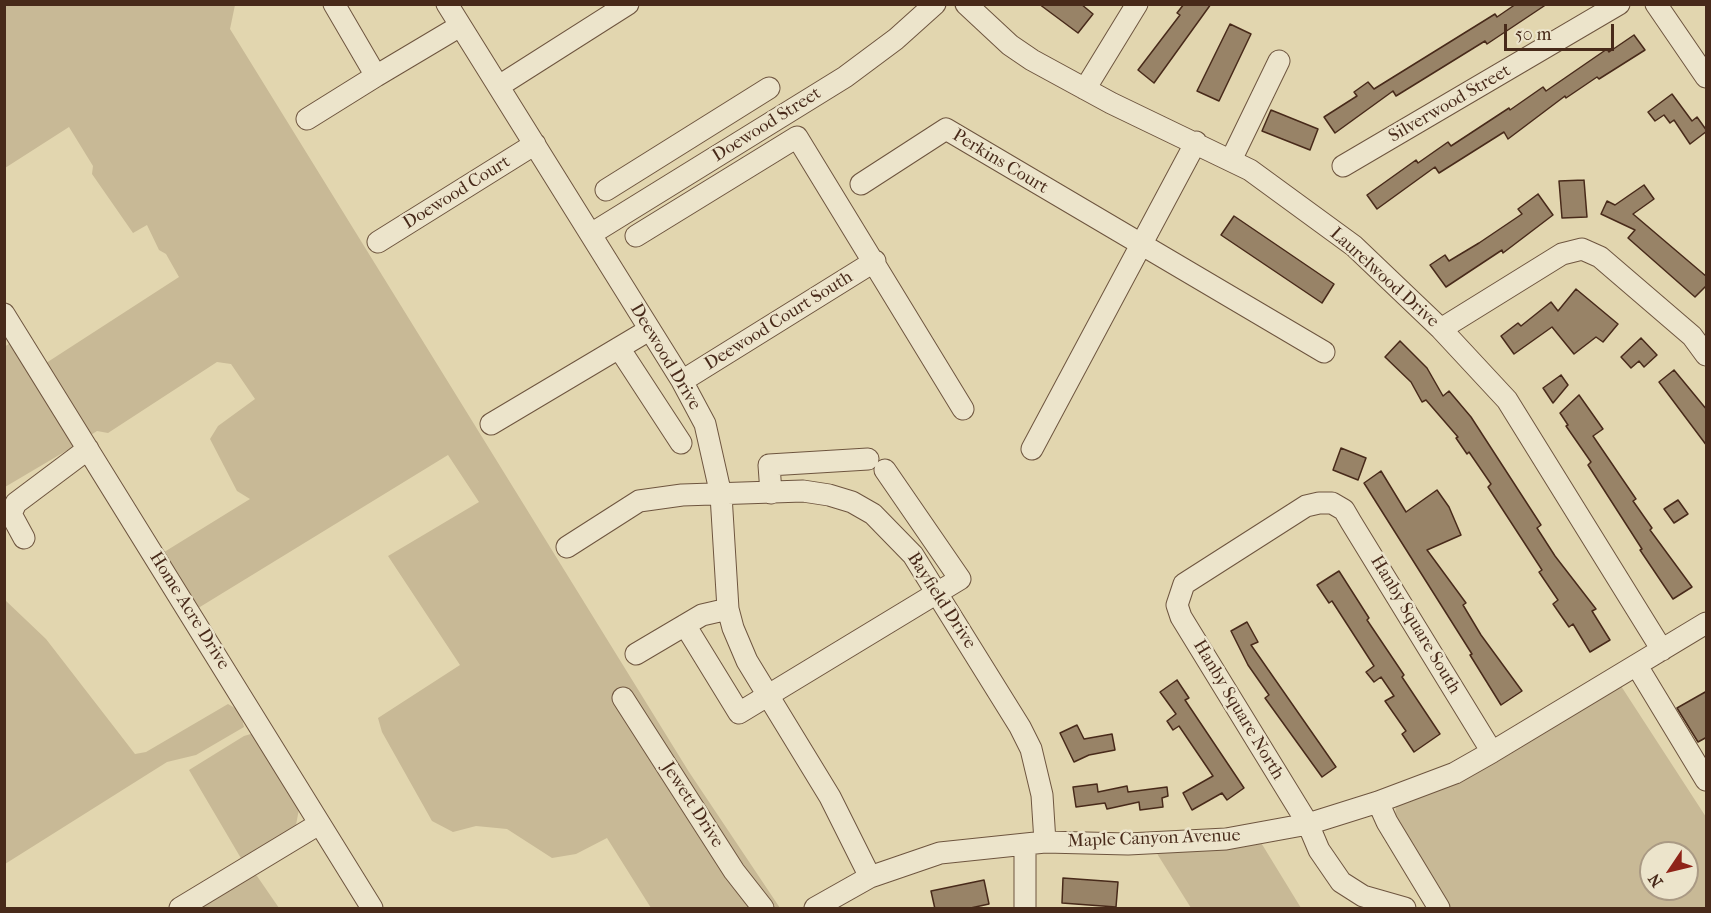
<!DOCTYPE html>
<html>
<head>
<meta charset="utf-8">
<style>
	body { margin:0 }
	#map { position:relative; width:1711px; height:913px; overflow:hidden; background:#e2d6af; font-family:"IM FELL French Canon",serif }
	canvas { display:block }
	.frame { position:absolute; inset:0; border:6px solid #482a1a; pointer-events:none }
	.north { position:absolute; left:1639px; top:841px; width:60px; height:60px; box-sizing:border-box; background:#ece4cb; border:2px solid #aa9a84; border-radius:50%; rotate:235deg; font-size:16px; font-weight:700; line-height:24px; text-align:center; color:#482a1a }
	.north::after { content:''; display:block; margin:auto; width:21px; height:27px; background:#8f2418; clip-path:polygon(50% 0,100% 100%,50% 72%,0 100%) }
	.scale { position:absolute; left:1504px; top:24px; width:110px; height:27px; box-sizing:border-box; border:3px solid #482a1a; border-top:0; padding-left:8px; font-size:18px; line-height:21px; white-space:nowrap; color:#482a1a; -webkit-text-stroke:4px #ece4cb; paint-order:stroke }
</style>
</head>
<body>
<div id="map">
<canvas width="1711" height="913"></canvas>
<div class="frame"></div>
<div class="north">N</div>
<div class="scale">50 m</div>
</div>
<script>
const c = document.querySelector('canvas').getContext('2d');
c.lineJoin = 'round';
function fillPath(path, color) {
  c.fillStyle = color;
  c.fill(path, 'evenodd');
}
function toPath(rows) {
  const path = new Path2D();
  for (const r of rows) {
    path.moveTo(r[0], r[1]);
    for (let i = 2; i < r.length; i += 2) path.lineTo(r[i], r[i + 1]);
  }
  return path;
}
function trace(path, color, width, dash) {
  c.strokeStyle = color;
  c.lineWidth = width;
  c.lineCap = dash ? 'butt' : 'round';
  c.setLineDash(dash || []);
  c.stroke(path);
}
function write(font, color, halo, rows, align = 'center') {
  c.font = font + ' "IM FELL French Canon",serif';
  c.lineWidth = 5;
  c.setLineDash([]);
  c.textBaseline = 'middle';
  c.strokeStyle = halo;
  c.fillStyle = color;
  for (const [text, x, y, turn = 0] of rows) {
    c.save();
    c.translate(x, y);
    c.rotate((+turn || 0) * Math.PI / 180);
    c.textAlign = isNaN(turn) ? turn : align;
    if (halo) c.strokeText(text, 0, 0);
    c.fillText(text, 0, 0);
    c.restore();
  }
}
fillPath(toPath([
	[5,5,235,5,230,29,689,772,780,908,651,908,607,838,576,854,552,858,507,829,476,826,453,832,432,821,382,732,378,718,460,665,388,556,479,502,448,455,195,610,161,554,250,499,237,491,210,439,218,426,255,399,231,364,217,362,108,433,97,431,89,436,43,365,179,277,166,254,159,250,147,225,133,233,92,174,93,166,69,127,5,168],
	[12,342,76,445,5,487,4,347],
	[5,600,46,639,135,754,146,752,228,704,240,711,244,727,196,755,167,762,5,864],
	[1621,686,1706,817,1706,908,1449,908,1395,820,1396,803,1491,763],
	[1651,853,1687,853,1687,889,1651,889],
	[254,733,299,809,296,825,242,860,189,770,244,736],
	[1260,841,1301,908,1191,908,1156,852],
	[250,872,257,876,279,908,193,908]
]), '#c8b996');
const building = toPath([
	[1039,4,1081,4,1093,14,1078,33,1039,4],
	[1184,4,1211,4,1154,83,1138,70,1180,15,1177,13,1184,4],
	[1516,4,1547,4,1487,44,1485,41,1396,96,1393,91,1335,133,1324,117,1357,96,1354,92,1368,82,1374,89,1495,14,1497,17,1516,4],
	[1230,24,1251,34,1219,101,1197,91,1230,24],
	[1634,35,1645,50,1599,79,1597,77,1566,98,1565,96,1508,139,1504,132,1439,173,1435,167,1377,209,1367,195,1416,160,1418,163,1448,142,1451,146,1509,108,1510,110,1543,87,1546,91,1607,49,1609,52,1634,35],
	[1672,94,1692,121,1697,117,1707,131,1690,144,1674,120,1670,123,1664,115,1655,121,1648,112,1672,94],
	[1271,110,1318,129,1310,150,1262,131,1271,110],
	[1584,180,1587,217,1562,218,1559,181,1584,180],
	[1644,185,1654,199,1633,214,1707,277,1707,285,1695,297,1628,238,1635,230,1601,214,1607,201,1615,205,1644,185],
	[1538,194,1553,215,1503,253,1502,250,1446,287,1430,265,1445,255,1449,261,1479,243,1522,214,1518,209,1538,194],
	[1234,216,1334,284,1322,303,1221,235,1234,216],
	[1576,289,1618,324,1603,342,1596,337,1574,354,1552,327,1514,354,1501,336,1518,323,1521,326,1551,302,1558,311,1576,289],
	[1641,338,1657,355,1644,367,1639,361,1631,368,1621,357,1641,338],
	[1400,341,1427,368,1443,396,1449,391,1471,417,1541,525,1537,528,1555,556,1596,609,1592,611,1610,640,1590,652,1573,624,1569,627,1553,604,1558,600,1539,572,1542,570,1488,487,1491,484,1469,452,1467,454,1456,438,1458,437,1426,400,1422,402,1411,382,1385,357,1400,341],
	[1674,370,1707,410,1707,446,1659,382,1674,370],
	[1561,375,1568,385,1553,403,1543,388,1561,375],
	[1579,395,1603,429,1593,436,1636,499,1633,501,1652,528,1650,530,1692,587,1673,599,1640,550,1642,549,1588,465,1591,462,1566,426,1568,425,1560,413,1579,395],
	[1341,448,1366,458,1358,480,1333,470,1341,448],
	[1381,471,1406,512,1437,490,1449,507,1461,535,1427,550,1466,603,1463,605,1481,635,1522,691,1501,705,1470,655,1472,654,1364,483,1381,471],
	[1678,500,1688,514,1674,523,1664,509,1678,500],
	[1339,571,1369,618,1367,620,1404,675,1402,677,1440,734,1414,752,1402,734,1406,731,1385,701,1394,696,1381,677,1374,682,1366,672,1374,666,1332,601,1329,603,1317,585,1339,571],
	[1247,622,1258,642,1251,645,1336,767,1322,777,1265,698,1269,695,1248,665,1231,631,1247,622],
	[1177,680,1189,698,1185,700,1244,788,1227,800,1222,793,1192,810,1183,793,1213,776,1179,726,1173,730,1167,721,1176,714,1160,692,1177,680],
	[1707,691,1707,737,1698,742,1677,708,1707,691],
	[1077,725,1084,739,1112,734,1115,750,1089,755,1074,762,1060,733,1077,725],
	[1097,784,1098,792,1127,786,1128,792,1167,787,1168,796,1162,798,1163,807,1140,810,1139,802,1107,809,1105,803,1076,807,1073,787,1097,784],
	[1063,878,1118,882,1116,907,1062,903,1063,878],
	[984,880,989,904,966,909,935,909,931,891,984,880]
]);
fillPath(building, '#988367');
trace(building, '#482a1a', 1.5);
const minor = toPath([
	[334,4,376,76,460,26],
	[447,4,682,381,705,424,721,495,728,609,733,628,747,661,830,797,870,877],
	[966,4,1010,45,1032,60,1111,103,1250,170,1354,246,1441,329,1507,400,1662,650],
	[1656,4,1706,77],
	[499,86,628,4],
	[1085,89,1137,4],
	[307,119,376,76],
	[1231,160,1279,61],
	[1343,166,1619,4],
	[861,184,946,129,1324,352],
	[606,190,769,88],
	[591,234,845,77,896,39,935,4],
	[636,236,797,137,963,409],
	[378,242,535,144],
	[4,314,372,908],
	[1441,329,1562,254,1582,249,1600,257,1692,336,1706,355],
	[619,348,681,443],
	[682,381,875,261],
	[491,424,649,330],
	[1032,449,1196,142],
	[771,493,769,465,868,459],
	[24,538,11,514,16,503,88,449],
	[567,547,639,501,682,495,803,491,829,495,852,502,873,514,913,555,1020,727,1031,749,1042,795,1045,842],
	[685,625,739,713,960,579,885,470],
	[636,654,702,615,728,609],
	[1637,666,1706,780],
	[623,698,734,871,763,908],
	[1378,802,1387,822,1439,908],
	[180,908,319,824],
	[815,908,870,877,940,853,1045,842,1128,844,1226,839,1308,824,1378,802,1455,773,1492,752,1706,623],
	[1025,908,1025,844],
	[1405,908,1363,896,1341,882,1319,850,1308,824,1181,617,1177,605,1184,584,1306,506,1319,503,1332,503,1344,510,1351,522,1492,752]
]);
trace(minor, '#6e553f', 23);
trace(minor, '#ece4cb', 21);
write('18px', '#482a1a', '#ece4cb', [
	["Silverwood Street",1450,104,-30],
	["Doewood Street",767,125,-32],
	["Perkins Court",1000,162,31],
	["Doewood Court",457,193,-32],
	["Laurelwood Drive",1384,278,42],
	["Deewood Court South",779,321,-32],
	["Deewood Drive",665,357,59],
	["Bayfield Drive",941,601,57],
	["Home Acre Drive",189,611,58],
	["Hanby Square South",1415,625,59],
	["Hanby Square North",1238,710,59],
	["Jewett Drive",692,805,57],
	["Maple Canyon Avenue",1154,839,-2]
]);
</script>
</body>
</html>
